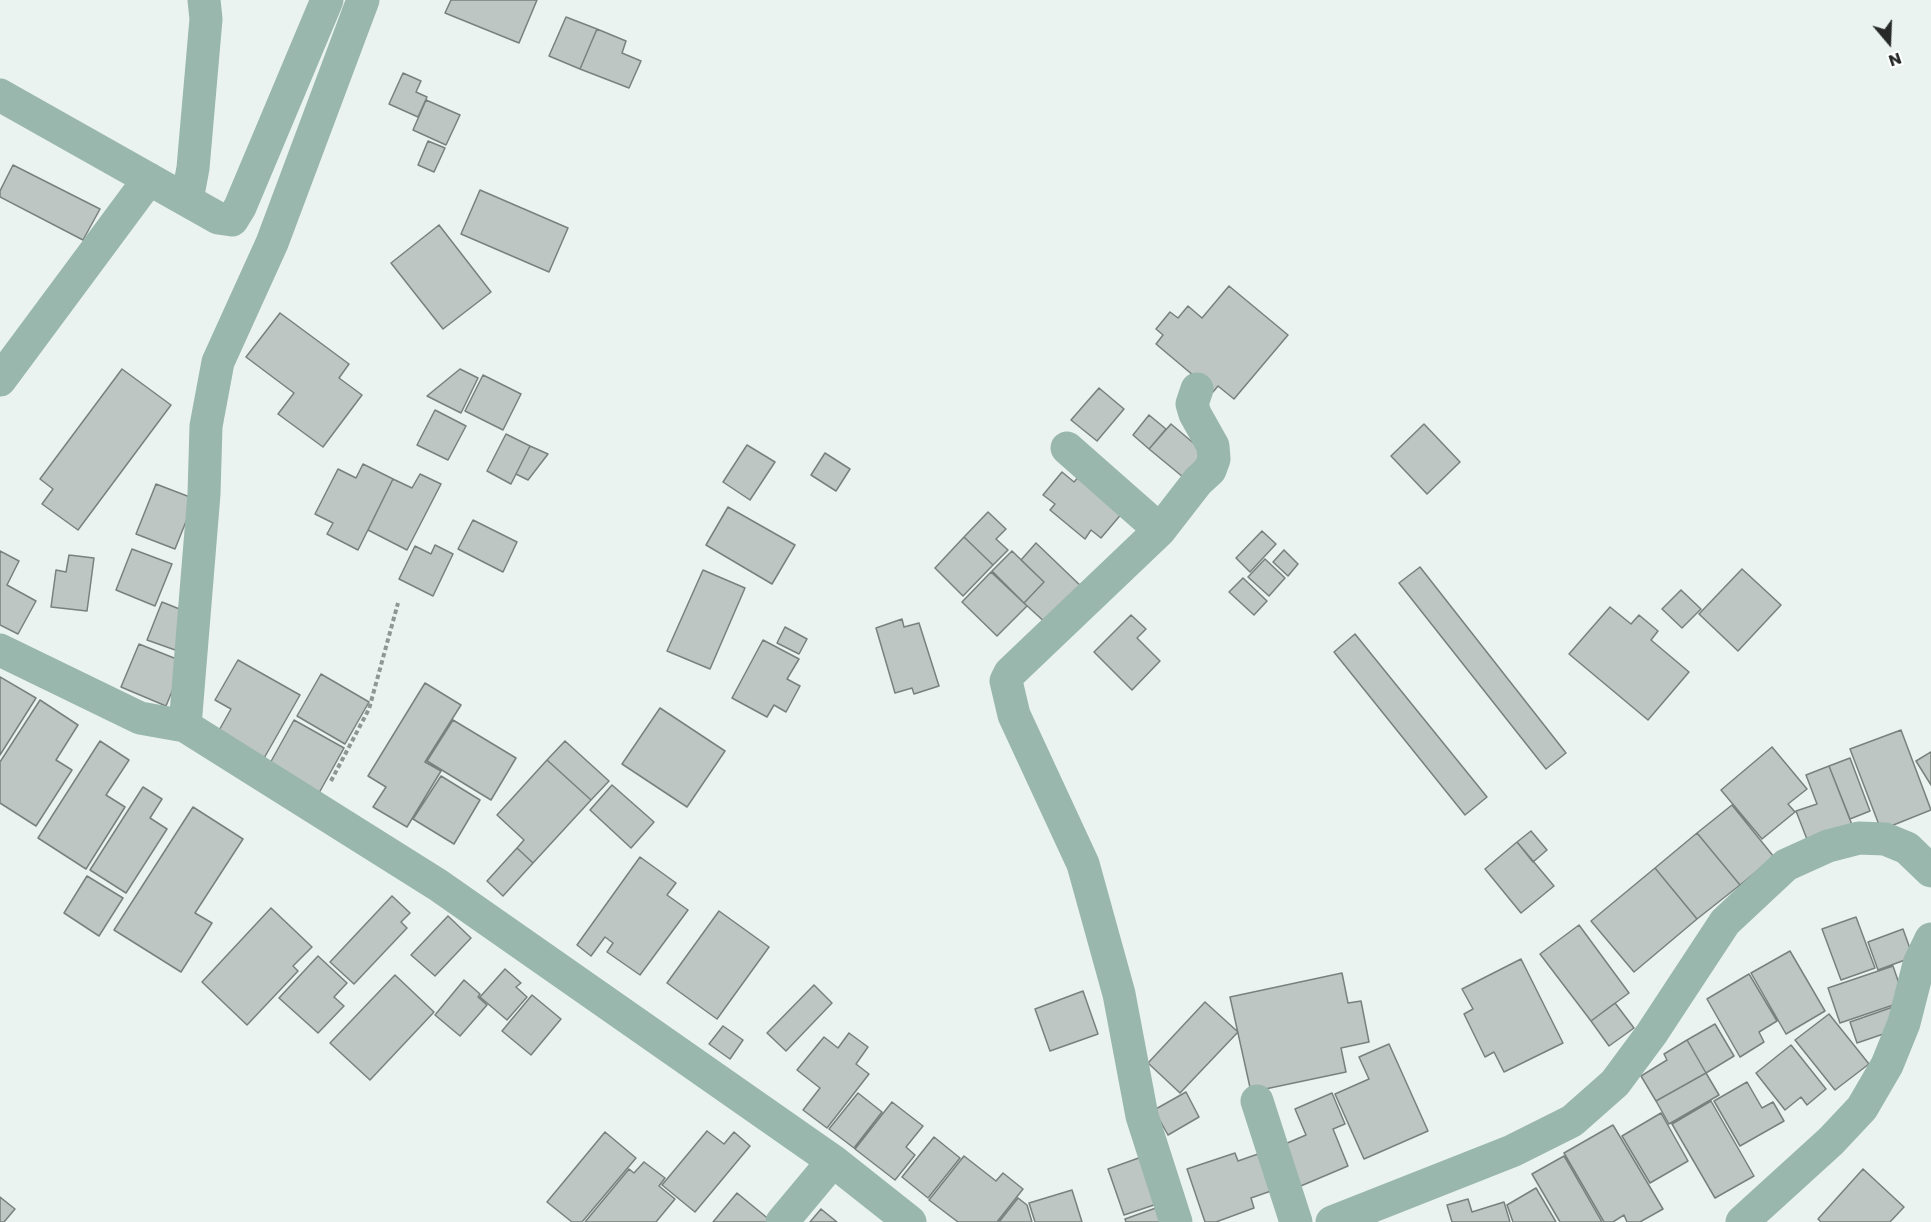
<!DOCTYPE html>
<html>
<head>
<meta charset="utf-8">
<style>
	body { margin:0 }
	#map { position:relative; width:1931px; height:1222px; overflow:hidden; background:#eaf3f0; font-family:Poppins,sans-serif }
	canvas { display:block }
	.north { position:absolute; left:1859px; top:12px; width:60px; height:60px; -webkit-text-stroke:4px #fff; paint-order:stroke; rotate:161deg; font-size:16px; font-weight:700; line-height:24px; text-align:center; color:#262928 }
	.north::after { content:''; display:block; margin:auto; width:21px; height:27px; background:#262928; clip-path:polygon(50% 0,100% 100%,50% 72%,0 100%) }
</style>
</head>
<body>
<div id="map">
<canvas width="1931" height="1222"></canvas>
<div class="north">N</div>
</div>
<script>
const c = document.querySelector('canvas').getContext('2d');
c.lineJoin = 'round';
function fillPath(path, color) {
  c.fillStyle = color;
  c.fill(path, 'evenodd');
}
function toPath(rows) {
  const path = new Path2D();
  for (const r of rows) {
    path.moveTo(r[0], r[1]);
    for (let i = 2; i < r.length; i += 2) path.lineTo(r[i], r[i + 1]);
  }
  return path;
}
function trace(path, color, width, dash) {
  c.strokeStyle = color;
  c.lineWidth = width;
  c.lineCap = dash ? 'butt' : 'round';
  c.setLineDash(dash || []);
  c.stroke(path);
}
const building = toPath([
	[451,0,537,0,519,43,445,13,451,0],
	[566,17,597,29,580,69,549,56,566,17],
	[597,29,626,41,622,53,641,61,629,88,580,69,597,29],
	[403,73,421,81,416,92,427,97,418,117,389,104,403,73],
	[426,100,460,115,446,145,413,130,426,100],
	[428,141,445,148,434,172,418,165,428,141],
	[13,165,100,209,83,240,0,197,0,191,13,165],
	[480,190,568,228,549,272,461,234,480,190],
	[439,225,491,292,443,329,391,263,439,225],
	[1229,286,1288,335,1234,399,1218,386,1213,392,1156,344,1163,335,1156,329,1170,312,1178,318,1188,306,1202,318,1229,286],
	[280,313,349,364,339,378,362,395,323,447,278,414,294,393,246,357,280,313],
	[122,369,171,405,78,530,42,504,53,489,40,479,122,369],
	[460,369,478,378,461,413,427,396,460,369],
	[483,375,521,394,503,430,465,411,483,375],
	[1099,388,1124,409,1097,441,1071,420,1099,388],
	[435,410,466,426,448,460,417,445,435,410],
	[1149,415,1166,429,1149,449,1133,435,1149,415],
	[1171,424,1204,452,1183,477,1149,449,1171,424],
	[1424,424,1460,462,1427,494,1391,456,1424,424],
	[506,434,530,446,511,484,487,471,506,434],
	[747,445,775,462,750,500,723,482,747,445],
	[530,446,548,454,528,480,516,474,530,446],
	[825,453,850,469,836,491,811,475,825,453],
	[363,464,393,479,358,550,327,534,333,523,315,514,338,469,356,478,363,464],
	[1062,472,1074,482,1082,473,1129,505,1101,538,1091,530,1085,539,1050,510,1055,504,1043,495,1062,472],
	[420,474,441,484,407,550,368,530,393,479,412,488,420,474],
	[156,484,195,499,175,549,136,534,156,484],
	[728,507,795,545,772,584,706,545,728,507],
	[988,512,1006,529,996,539,1008,550,993,565,964,537,988,512],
	[473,520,517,542,503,572,458,549,473,520],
	[1262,531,1276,544,1250,572,1236,558,1262,531],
	[964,537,993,565,963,596,935,568,964,537],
	[1036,543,1084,589,1048,625,1024,603,1044,582,1021,560,1036,543],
	[435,545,453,554,433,596,399,579,415,546,431,554,435,545],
	[132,549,172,564,155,606,116,590,132,549],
	[1284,550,1298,564,1288,576,1273,562,1284,550],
	[0,551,19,561,7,585,36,601,18,634,0,625,0,551],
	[1012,551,1044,582,1024,603,992,571,1012,551],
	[69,555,94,558,87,611,51,607,56,570,66,572,69,555],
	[1265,559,1285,578,1269,596,1248,577,1265,559],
	[1420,567,1566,753,1546,769,1399,583,1420,567],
	[1742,569,1781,605,1738,651,1699,614,1742,569],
	[703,570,745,588,710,669,667,651,703,570],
	[991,572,1027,606,997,636,962,602,991,572],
	[1243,578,1267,601,1254,615,1229,592,1243,578],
	[1681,590,1701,609,1682,628,1662,609,1681,590],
	[162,602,192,614,178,651,147,640,162,602],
	[1610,607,1631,624,1639,615,1658,631,1651,640,1689,672,1648,720,1569,654,1610,607],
	[1131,615,1146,629,1137,638,1160,661,1132,690,1094,652,1131,615],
	[902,619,904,627,919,623,939,686,914,694,912,688,895,693,876,628,902,619],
	[785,627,807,639,799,654,777,643,785,627],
	[1355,634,1487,797,1465,815,1334,652,1355,634],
	[763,640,799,659,787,679,800,686,786,712,774,705,767,717,732,698,763,640],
	[139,644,184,662,166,706,121,687,139,644],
	[238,660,300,695,259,767,213,741,231,709,215,700,238,660],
	[321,674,369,702,345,744,297,716,321,674],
	[0,677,36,698,0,755,0,677],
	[425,683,461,705,425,762,441,771,407,827,373,807,386,787,368,776,425,683],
	[40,700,78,725,56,760,72,770,36,826,0,803,0,762,40,700],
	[660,708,725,751,687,807,622,764,660,708],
	[294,720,344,748,319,793,269,765,294,720],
	[453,720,516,758,491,800,427,761,453,720],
	[1901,730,1931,810,1881,830,1850,749,1901,730],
	[100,741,129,760,106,795,125,807,86,869,38,838,100,741],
	[565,741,609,781,591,800,547,760,565,741],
	[1772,747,1807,789,1788,804,1795,812,1762,839,1721,790,1772,747],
	[1931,752,1931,785,1916,761,1931,752],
	[1850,758,1870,811,1850,819,1829,766,1850,758],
	[547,760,591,800,533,863,517,848,524,840,497,815,547,760],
	[1829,766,1854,830,1810,847,1796,811,1817,804,1806,775,1829,766],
	[441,776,480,800,454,844,413,819,441,776],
	[612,785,654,822,631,848,590,810,612,785],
	[143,787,162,799,150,818,167,829,126,893,90,870,143,787],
	[1732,805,1774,857,1740,885,1697,833,1732,805],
	[193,807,243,839,195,913,212,923,181,972,114,930,193,807],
	[1531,831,1547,850,1533,862,1517,842,1531,831],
	[1697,833,1740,885,1697,919,1655,868,1697,833],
	[1517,842,1554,886,1521,913,1485,869,1517,842],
	[517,848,533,863,503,896,487,881,517,848],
	[640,857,676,883,667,895,688,910,640,975,607,952,613,943,605,937,591,956,577,945,640,857],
	[1655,868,1697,919,1634,972,1591,921,1655,868],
	[87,876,123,898,99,936,64,913,87,876],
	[392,896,410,913,401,922,407,928,354,984,330,962,392,896],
	[271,908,312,947,293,966,298,971,247,1025,202,982,271,908],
	[719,911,769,947,717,1019,667,983,719,911],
	[448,916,471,938,435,976,411,955,448,916],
	[1856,917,1875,968,1841,980,1822,929,1856,917],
	[1579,925,1629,993,1591,1021,1540,954,1579,925],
	[1903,929,1913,957,1878,970,1868,942,1903,929],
	[1790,951,1825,1011,1786,1034,1751,973,1790,951],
	[318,956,347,983,334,997,344,1006,318,1033,279,998,318,956],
	[1521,959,1563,1043,1504,1072,1494,1052,1485,1057,1464,1014,1473,1009,1462,989,1521,959],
	[1893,966,1905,1001,1840,1023,1828,988,1893,966],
	[505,969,521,983,516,987,527,997,507,1020,480,997,505,969],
	[1342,973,1348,1003,1361,1001,1369,1042,1341,1048,1346,1072,1251,1092,1230,997,1342,973],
	[1749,974,1777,1021,1759,1032,1764,1042,1740,1057,1707,999,1749,974],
	[395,975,434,1012,370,1080,330,1043,395,975],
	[464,980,480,994,478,997,487,1005,460,1036,435,1015,464,980],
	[814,985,832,1003,786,1051,767,1033,814,985],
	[1083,991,1098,1034,1050,1051,1035,1009,1083,991],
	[532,995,561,1019,531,1055,502,1031,532,995],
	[1205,1002,1238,1032,1180,1093,1148,1063,1205,1002],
	[1615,1003,1634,1028,1609,1046,1591,1021,1615,1003],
	[1893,1007,1901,1028,1857,1043,1850,1022,1893,1007],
	[1829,1014,1869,1064,1835,1090,1795,1040,1829,1014],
	[1715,1024,1734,1056,1706,1073,1687,1040,1715,1024],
	[723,1026,743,1040,730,1059,709,1044,723,1026],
	[849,1033,868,1047,856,1064,869,1074,827,1128,803,1110,820,1088,797,1070,824,1037,838,1048,849,1033],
	[1687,1040,1706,1073,1656,1101,1641,1076,1667,1060,1664,1054,1687,1040],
	[1389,1044,1428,1131,1364,1159,1335,1094,1369,1079,1359,1057,1389,1044],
	[1791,1045,1826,1089,1807,1105,1801,1097,1785,1110,1756,1073,1791,1045],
	[1706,1073,1719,1095,1669,1124,1656,1101,1706,1073],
	[1747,1082,1762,1108,1773,1102,1784,1121,1740,1146,1714,1101,1747,1082],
	[1186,1092,1199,1117,1168,1135,1154,1110,1186,1092],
	[858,1093,882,1112,854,1148,829,1129,858,1093],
	[1332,1093,1345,1124,1333,1129,1348,1166,1296,1188,1278,1147,1306,1135,1295,1109,1332,1093],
	[1711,1101,1754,1176,1715,1198,1672,1124,1711,1101],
	[892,1102,923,1126,906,1147,915,1155,895,1180,855,1149,892,1102],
	[1661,1113,1688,1161,1650,1183,1622,1136,1661,1113],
	[1613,1125,1663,1209,1640,1222,1627,1222,1624,1215,1613,1222,1604,1222,1564,1153,1613,1125],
	[707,1131,724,1144,734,1132,750,1146,695,1212,662,1185,707,1131],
	[605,1132,636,1158,582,1222,572,1222,547,1202,605,1132],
	[934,1137,960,1158,928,1198,902,1177,934,1137],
	[1235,1153,1238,1161,1258,1154,1271,1191,1251,1198,1254,1208,1216,1222,1205,1222,1187,1169,1235,1153],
	[1147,1155,1163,1202,1124,1215,1108,1169,1147,1155],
	[964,1156,996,1181,1003,1173,1023,1189,997,1222,958,1222,929,1200,964,1156],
	[1564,1156,1602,1222,1560,1222,1532,1174,1564,1156],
	[644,1162,665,1178,659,1186,675,1199,656,1222,585,1222,629,1169,634,1173,644,1162],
	[1863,1169,1904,1207,1890,1222,1821,1222,1818,1219,1863,1169],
	[1536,1188,1556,1222,1513,1222,1507,1205,1536,1188],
	[1072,1190,1082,1222,1035,1222,1029,1203,1072,1190],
	[737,1193,771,1221,769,1222,713,1222,737,1193],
	[0,1197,15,1209,4,1222,0,1222,0,1197],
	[1018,1198,1027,1205,1032,1222,999,1222,1018,1198],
	[1468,1199,1472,1212,1504,1202,1510,1222,1452,1222,1447,1205,1468,1199],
	[1167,1204,1174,1222,1126,1222,1125,1219,1167,1204],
	[821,1209,837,1222,810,1222,821,1209]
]);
fillPath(building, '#bdc6c2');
trace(building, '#79817e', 1.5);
trace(toPath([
	[331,781,369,709,398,603]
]), '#909694', 4, [4.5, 3]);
trace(toPath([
	[0,95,218,218,232,220,240,207,327,0],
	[187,200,193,168,206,19,204,0],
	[0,380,149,179],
	[1067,448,1160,530],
	[0,650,140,718,185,726,438,885,833,1161,910,1222],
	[185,726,204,494,206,426,218,362,272,243,363,0],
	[1257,1101,1296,1222],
	[782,1222,833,1161],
	[1176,1222,1142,1116,1119,994,1083,864,1014,715,1006,681,1010,673,1160,530,1198,481,1210,470,1214,459,1213,446,1195,414,1192,404,1197,389],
	[1332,1222,1512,1151,1572,1121,1615,1083,1652,1033,1725,922,1786,865,1828,846,1859,838,1885,839,1907,848,1931,871],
	[1742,1222,1831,1141,1862,1108,1887,1065,1904,1023,1919,964,1931,939]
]), '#99b7ac', 33);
</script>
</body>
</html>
